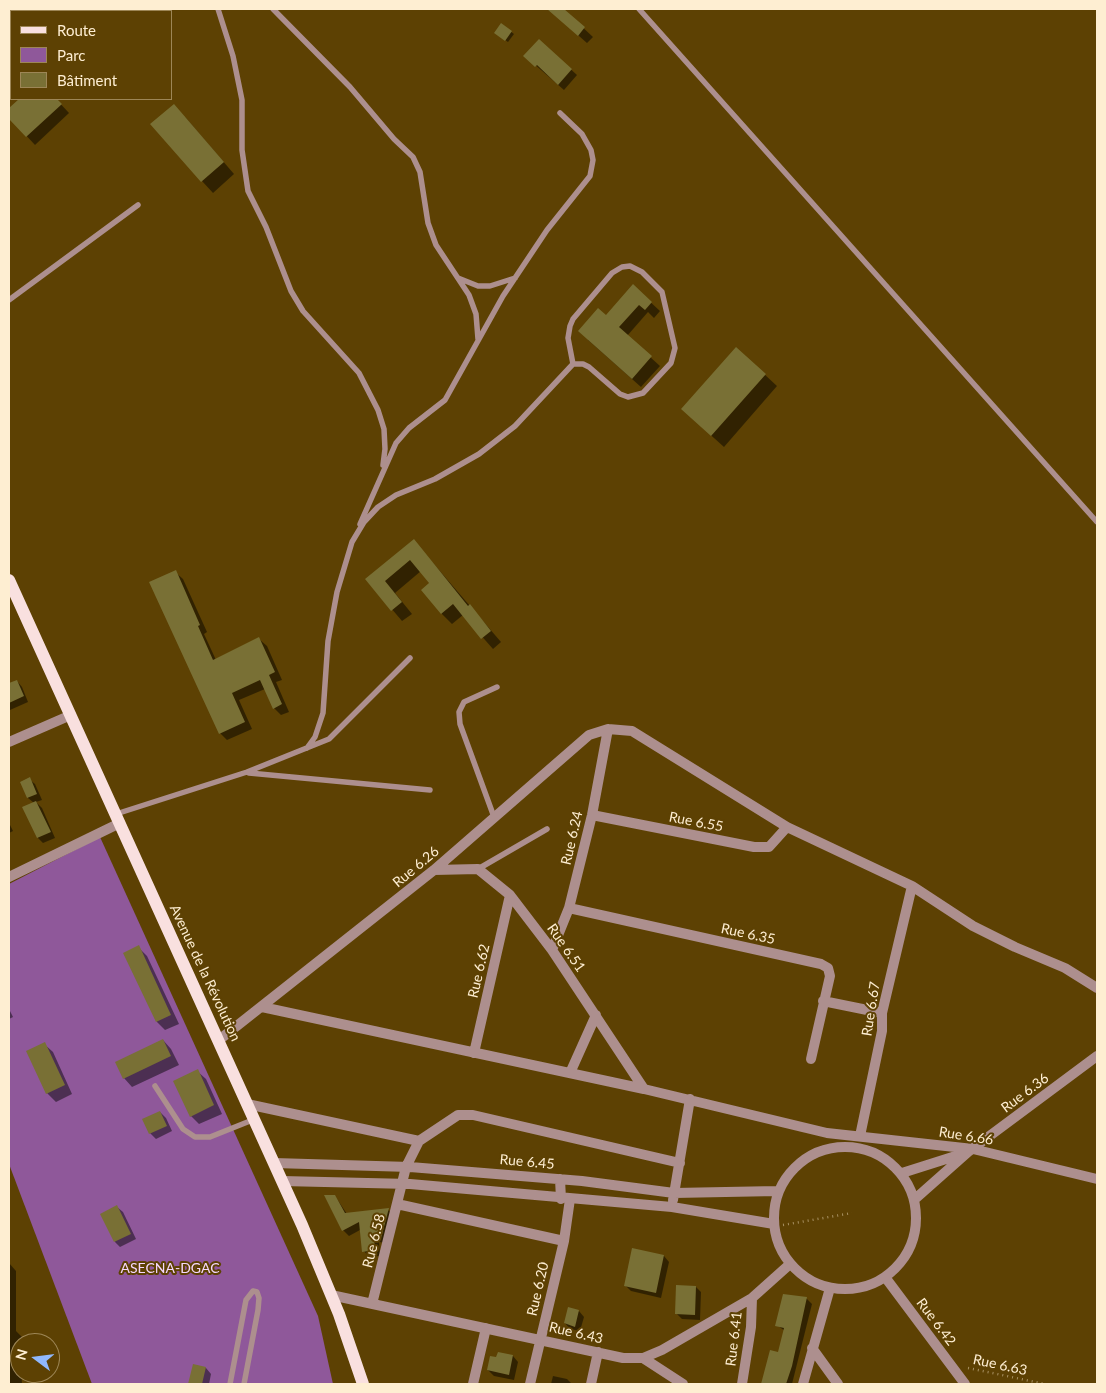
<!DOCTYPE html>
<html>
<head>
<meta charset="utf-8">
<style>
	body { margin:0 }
	#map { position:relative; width:1106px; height:1393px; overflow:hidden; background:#5d4103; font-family:Lato,sans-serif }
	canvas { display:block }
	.frame { position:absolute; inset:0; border:10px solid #feeed2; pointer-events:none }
	.legend { position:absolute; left:10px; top:10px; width:162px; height:90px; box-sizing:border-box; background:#5d4103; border:1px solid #9d8656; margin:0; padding:6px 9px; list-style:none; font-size:15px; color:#feeed2 }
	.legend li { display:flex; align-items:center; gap:10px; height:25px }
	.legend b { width:25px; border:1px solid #9d8656 }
	.north { position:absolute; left:10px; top:1333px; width:50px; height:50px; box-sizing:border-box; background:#5d4103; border:1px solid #9d8656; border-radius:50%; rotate:285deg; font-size:14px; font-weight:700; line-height:20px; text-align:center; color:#feeed2 }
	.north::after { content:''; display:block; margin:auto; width:18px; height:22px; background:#90b8fd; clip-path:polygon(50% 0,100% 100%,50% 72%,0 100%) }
</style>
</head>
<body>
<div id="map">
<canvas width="1106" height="1393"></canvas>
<div class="frame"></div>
<ul class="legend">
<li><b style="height:6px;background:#f9e0df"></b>Route</li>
<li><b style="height:14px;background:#8f589a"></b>Parc</li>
<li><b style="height:14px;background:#797035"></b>Bâtiment</li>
</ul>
<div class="north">N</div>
</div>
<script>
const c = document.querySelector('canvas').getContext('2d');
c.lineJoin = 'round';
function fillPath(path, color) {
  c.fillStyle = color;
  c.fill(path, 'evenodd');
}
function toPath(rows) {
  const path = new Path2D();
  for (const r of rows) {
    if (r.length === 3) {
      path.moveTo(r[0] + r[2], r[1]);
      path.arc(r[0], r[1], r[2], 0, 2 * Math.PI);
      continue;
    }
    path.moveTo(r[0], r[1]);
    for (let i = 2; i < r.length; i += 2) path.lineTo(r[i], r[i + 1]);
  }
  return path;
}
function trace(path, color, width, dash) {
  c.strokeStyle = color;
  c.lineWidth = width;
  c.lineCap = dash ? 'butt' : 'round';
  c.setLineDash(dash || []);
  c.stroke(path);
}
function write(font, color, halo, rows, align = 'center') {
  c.font = font + ' Lato,sans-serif';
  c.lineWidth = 4;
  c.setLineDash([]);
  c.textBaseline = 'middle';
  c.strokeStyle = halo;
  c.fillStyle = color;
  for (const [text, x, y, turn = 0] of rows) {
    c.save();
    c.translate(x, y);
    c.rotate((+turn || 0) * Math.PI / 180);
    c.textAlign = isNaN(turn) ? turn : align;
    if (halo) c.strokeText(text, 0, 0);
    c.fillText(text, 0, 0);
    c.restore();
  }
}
fillPath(toPath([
	[100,837,318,1316,333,1384,92,1384,9,1164,9,884]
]), '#8f589a');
fillPath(toPath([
	[41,9,86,9,88,11,44,11],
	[548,9,563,9,593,37,587,43],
	[502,25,514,34,508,42,498,35],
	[540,41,577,75,564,90,525,56],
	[21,99,56,99,69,113,35,145,9,117,9,110],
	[185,117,234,174,213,193,202,181],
	[633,286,660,311,654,318,648,312,627,336,660,366,641,387,588,340],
	[736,348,777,386,724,447,694,420],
	[414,541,501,642,493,649,463,615,452,624,441,613,430,584,421,571,395,593,412,614,402,621,367,580],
	[175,572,183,579,207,632,204,634,216,660,259,639,267,646,282,680,276,682,289,712,281,715,274,708,265,689,239,700,252,729,227,740,220,733],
	[17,681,22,687,28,702,10,710,9,685],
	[29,779,35,784,42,800,36,802,42,808,55,838,43,843,38,838,34,803,28,798,22,782],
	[9,823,13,831,9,833],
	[138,947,147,956,179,1024,165,1030,157,1022],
	[9,1009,13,1017,9,1019],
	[163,1040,171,1049,179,1065,132,1087,124,1078],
	[44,1044,53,1052,72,1094,56,1102,47,1093],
	[197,1071,206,1079,222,1114,199,1124,191,1116],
	[160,1112,166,1118,172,1131,156,1139,150,1133],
	[335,1196,347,1214,388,1210,394,1215,387,1243,379,1242,380,1256,369,1257,364,1251,360,1230,349,1236,343,1230],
	[117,1207,123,1212,136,1239,120,1247,115,1242],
	[633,1250,664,1256,669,1262,661,1298,631,1291,626,1286],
	[9,1263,16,1271,16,1331,23,1338,23,1343,20,1343,22,1384,9,1384],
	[696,1287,701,1292,700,1320,682,1319,677,1314],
	[784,1295,807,1299,812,1304,792,1384,762,1384,771,1351,779,1353,785,1331,777,1325],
	[579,1311,584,1317,580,1331,570,1329,565,1323],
	[499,1353,513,1356,518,1362,514,1380,494,1376,488,1370,497,1359],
	[194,1365,206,1368,211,1374,209,1384,189,1384],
	[553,1376,567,1379,572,1384,551,1384]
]), '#0007');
fillPath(toPath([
	[547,9,564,9,585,27,578,36],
	[501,23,512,31,505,41,494,33],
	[539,39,572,69,558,85,537,65,535,67,523,56],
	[19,99,57,99,62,104,26,137,9,119,9,108],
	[174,104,224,162,201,182,150,124],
	[633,284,652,302,645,310,639,305,619,327,652,356,632,379,578,331,598,308,606,315],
	[736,347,766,374,711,436,681,409],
	[414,539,468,606,470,604,491,631,481,639,453,604,441,614,421,590,429,583,410,560,385,581,402,602,391,611,365,579],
	[176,570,200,625,198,626,213,660,259,637,275,672,269,675,282,704,273,709,260,680,232,693,245,722,219,734,149,582],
	[17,680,24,696,9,703,9,683],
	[30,777,37,794,27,798,20,782],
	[36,801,51,832,37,838,22,807],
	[139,945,171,1015,156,1022,123,953],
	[163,1039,171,1056,123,1079,115,1062],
	[45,1042,65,1085,46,1094,26,1051],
	[198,1069,214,1105,190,1117,173,1081],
	[160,1111,167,1126,149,1134,142,1119],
	[324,1195,335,1195,345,1213,389,1208,381,1238,374,1237,375,1250,362,1252,359,1222,342,1231],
	[117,1205,131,1234,114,1242,100,1214],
	[632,1248,664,1255,656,1293,624,1286],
	[676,1285,696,1286,695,1315,675,1314],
	[783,1294,807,1297,792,1366,786,1384,761,1384,770,1350,778,1352,784,1328,775,1326],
	[568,1307,579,1310,575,1327,564,1323],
	[498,1352,513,1355,509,1375,487,1370,490,1356,496,1357],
	[193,1364,206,1367,202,1384,188,1384]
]), '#797035');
trace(toPath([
	[783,1225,852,1213],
	[968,1368,1045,1384]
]), '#a79062', 2.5, [1, 4]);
trace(toPath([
	[218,9,233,56,242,100,242,150,248,191,266,227,291,291,303,311,359,373,378,410,384,429,385,449,383,465],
	[273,9,350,87,394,139,413,157,420,172,428,223,436,245,469,295,476,314,478,339],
	[639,9,1097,522],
	[458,278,478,286,490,286,515,278],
	[9,300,138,205],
	[360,524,396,443,409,428,445,400,503,296,547,230,590,176,593,160,591,150,582,134,560,113],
	[307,748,315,737,323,713,328,641,337,592,352,542,364,522,378,507,396,495,435,479,479,454,515,426,573,364,568,338,570,326,573,319,612,273,622,267,630,266,642,272,662,292,675,348,671,363,643,393,628,397,620,394,589,367,583,364,573,364],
	[249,773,430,790],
	[116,814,247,772,329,739,410,658],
	[494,817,460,724,459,712,464,702,497,687],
	[478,869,547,829],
	[155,1086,183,1129,195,1137,210,1137,255,1119],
	[230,1384,246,1300,253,1291,257,1292,259,1298,258,1310,244,1384]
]), '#ad8f8e', 5.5);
trace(toPath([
	[9,742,71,715],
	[592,815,754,847,769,847,787,827],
	[434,870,478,869,510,895,552,950,644,1089],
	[9,877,120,823],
	[569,908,821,964,828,968,830,976,811,1059],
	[552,950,569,908,592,815,608,729],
	[823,1001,882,1013],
	[262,1007,644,1089,827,1133,973,1149,1097,1179],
	[219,1040,434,870,589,735,608,729,632,731,787,827,912,886,973,926,1015,947,1065,968,1097,988],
	[474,1053,510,895],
	[570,1073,596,1015],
	[247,1104,419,1141],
	[860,1136,882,1031,882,1013,912,886],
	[845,1218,71],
	[274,1163,410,1167,582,1181,674,1193,777,1191],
	[902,1173,965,1153],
	[560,1179,561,1199],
	[282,1181,410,1184,672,1207,774,1224],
	[915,1199,968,1152,1097,1056],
	[673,1200,690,1099],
	[397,1204,564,1241],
	[885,1277,965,1384],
	[331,1295,623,1358,643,1358,662,1350,752,1298,790,1264],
	[372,1304,406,1167,419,1141,458,1115,473,1115,680,1163],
	[812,1348,838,1384],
	[643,1358,683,1384],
	[473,1384,486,1328],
	[530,1384,564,1241,570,1199],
	[591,1384,598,1352],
	[742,1384,751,1327,752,1298],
	[803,1384,830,1288]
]), '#ad8f8e', 10);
trace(toPath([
	[9,580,302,1225,339,1314,363,1384]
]), '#f9e0df', 12);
write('14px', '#feeed2', '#5d4103', [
	["Rue 6.55",696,822,11],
	["Rue 6.24",572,838,-77],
	["Rue 6.26",416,867,-40],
	["Rue 6.35",748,934,12],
	["Rue 6.51",566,948,55],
	["Rue 6.62",479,971,-77],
	["Avenue de la Révolution",205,973,65],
	["Rue 6.67",871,1009,-81],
	["Rue 6.36",1025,1093,-37],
	["Rue 6.66",966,1136,9],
	["Rue 6.45",527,1162,5],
	["Rue 6.58",374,1241,-76],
	["Rue 6.20",538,1289,-77],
	["Rue 6.42",936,1322,53],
	["Rue 6.43",576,1333,13],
	["Rue 6.41",734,1339,-83],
	["Rue 6.63",1000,1365,12]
]);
write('14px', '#f6d7fd', '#5d4103', [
	["ASECNA-DGAC",170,1268]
]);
</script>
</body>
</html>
